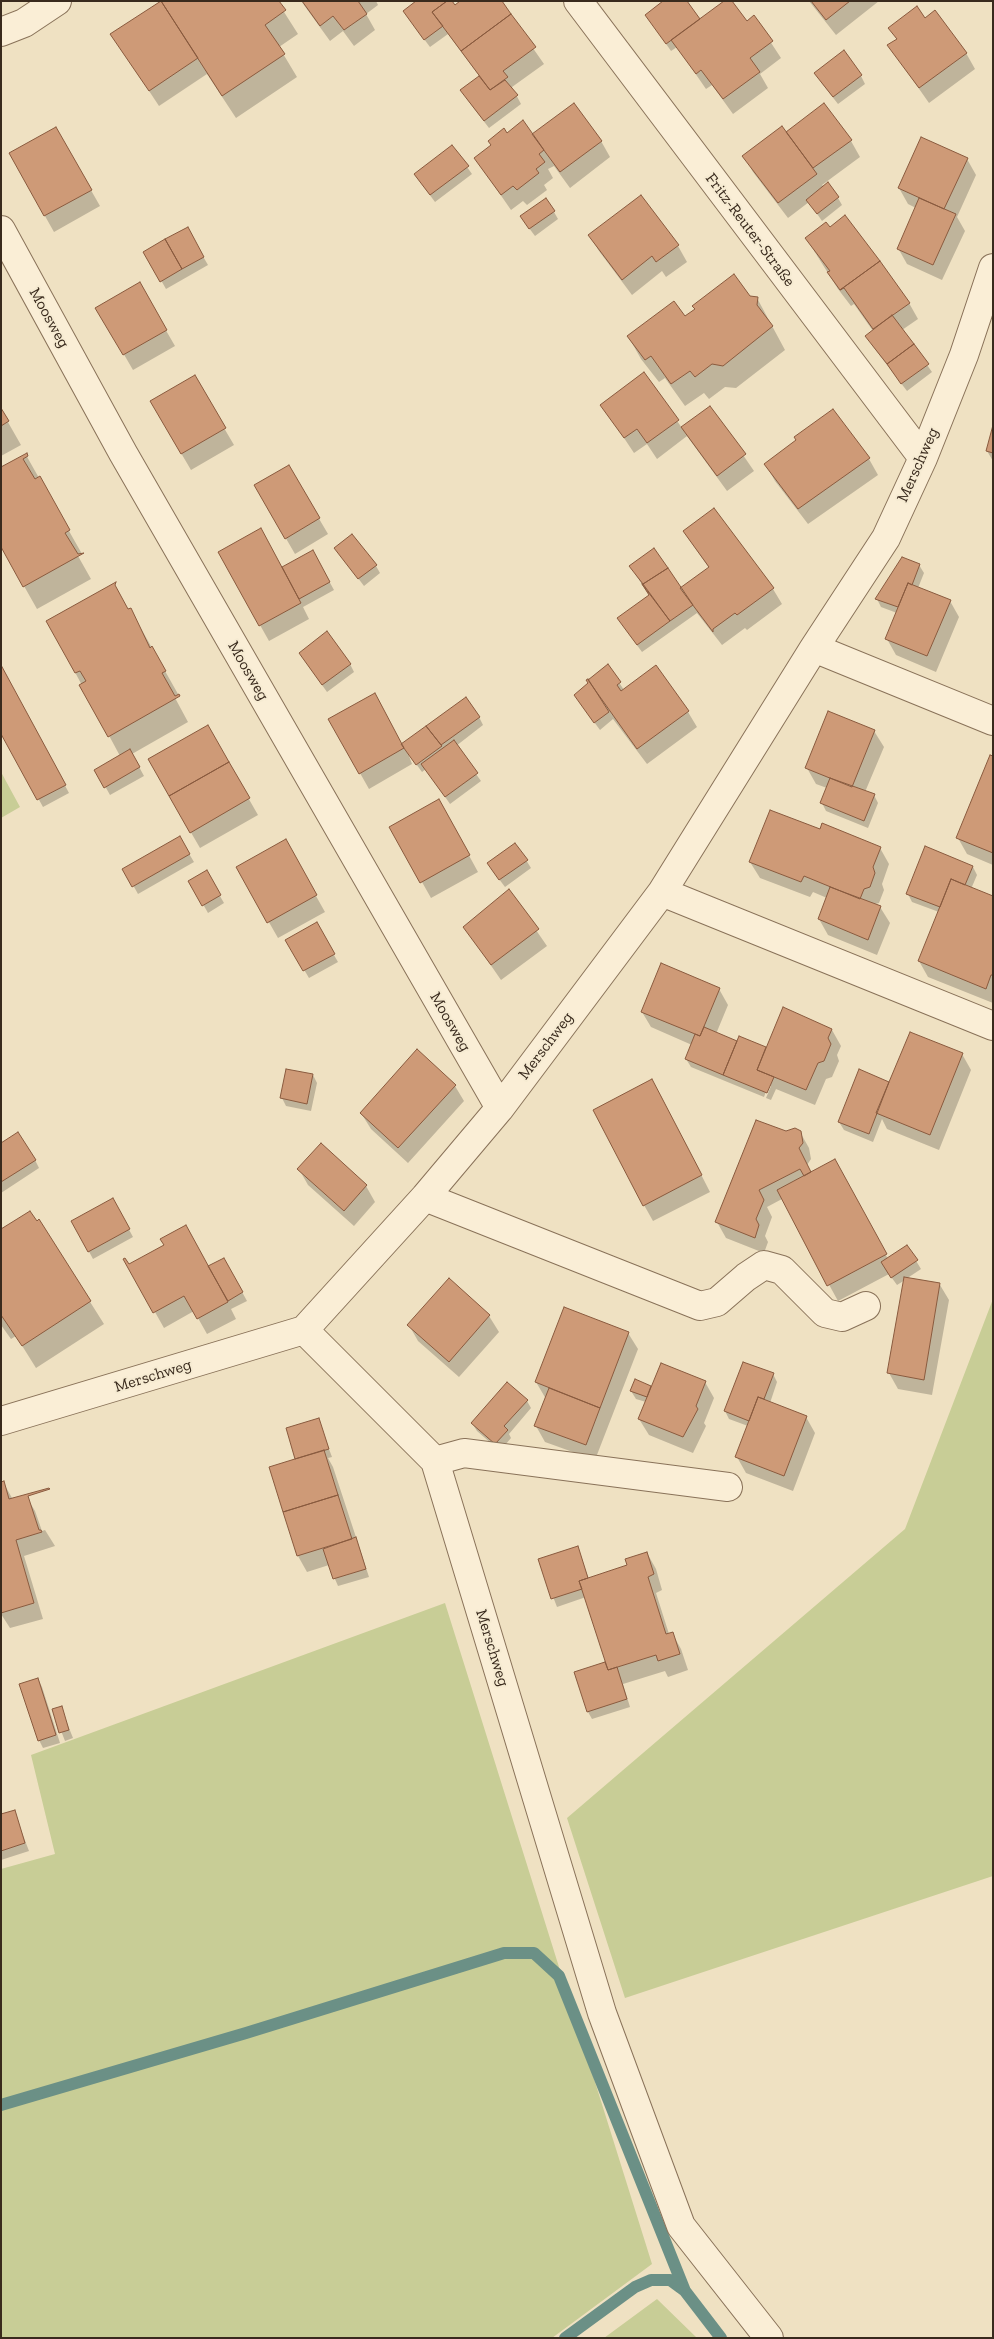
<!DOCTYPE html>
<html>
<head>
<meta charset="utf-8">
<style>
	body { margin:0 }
	#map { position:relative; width:994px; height:2339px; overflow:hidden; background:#efe1c2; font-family:"Zilla Slab",serif }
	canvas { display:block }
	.frame { position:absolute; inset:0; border:2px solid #392a1d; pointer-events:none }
</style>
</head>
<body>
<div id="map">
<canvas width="994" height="2339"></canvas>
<div class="frame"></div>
</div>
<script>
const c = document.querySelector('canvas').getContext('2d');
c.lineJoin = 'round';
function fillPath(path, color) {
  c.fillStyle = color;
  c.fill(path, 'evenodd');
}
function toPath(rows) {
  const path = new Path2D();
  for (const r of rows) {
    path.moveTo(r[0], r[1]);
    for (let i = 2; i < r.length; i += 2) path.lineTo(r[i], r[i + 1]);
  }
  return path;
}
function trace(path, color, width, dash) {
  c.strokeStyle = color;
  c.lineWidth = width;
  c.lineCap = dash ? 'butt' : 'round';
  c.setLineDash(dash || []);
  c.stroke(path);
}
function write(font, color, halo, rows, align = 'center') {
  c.font = font + ' "Zilla Slab",serif';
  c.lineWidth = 4;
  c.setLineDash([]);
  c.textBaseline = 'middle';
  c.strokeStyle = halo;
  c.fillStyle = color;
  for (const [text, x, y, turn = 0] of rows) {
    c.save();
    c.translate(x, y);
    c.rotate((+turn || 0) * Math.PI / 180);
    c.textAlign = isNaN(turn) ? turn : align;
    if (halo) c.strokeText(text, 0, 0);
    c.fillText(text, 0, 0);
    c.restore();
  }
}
fillPath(toPath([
	[1,772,20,807,1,818],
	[993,1299,993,1876,625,1998,567,1818,905,1529],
	[445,1603,652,2264,552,2338,1,2338,1,1869,55,1854,31,1755],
	[657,2299,697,2338,604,2338]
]), '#c8cd96');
fillPath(toPath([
	[277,1,298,34,279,47,297,77,236,118,207,74,159,106,112,35],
	[301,1,376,1,378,5,366,14,375,30,354,46,343,31,330,41],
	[500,1,544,64,512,87,521,104,489,128,466,98,480,77,448,34,430,47,409,19,454,7],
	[809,1,879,1,836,35],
	[646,15,699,21,747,22,754,17,781,58,760,74,768,88,733,114,712,85,706,89,677,47,671,51],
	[925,19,966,53,975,69,929,103,889,46,897,40,890,28],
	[861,76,865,84,838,104,820,81],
	[56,129,100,206,54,232,10,154],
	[786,134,851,141,860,157,822,185,838,198,842,205,822,221,809,202,788,218,753,172,744,156],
	[506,135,601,141,610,157,570,188,554,166,548,169,553,178,544,185,547,190,527,205,523,201,511,210,475,158],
	[967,159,976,175,957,217,965,231,942,280,907,264,898,248,916,208,908,204,899,188],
	[467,167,472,174,435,202,415,175],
	[554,212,558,219,535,236,526,224],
	[187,229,208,265,166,289,145,252],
	[590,236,678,246,687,262,666,277,662,271,632,295,599,251],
	[806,238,909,303,918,319,902,330,932,372,907,391,871,344,873,331,854,304,851,306,838,289],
	[139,284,175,346,133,370,97,308],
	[750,297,757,298,785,350,736,388,725,387,709,399,704,393,685,406,665,378,659,382,641,359,628,336,685,318,696,310],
	[644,374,682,428,710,407,754,471,727,491,687,436,657,459,647,444,634,453,602,405],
	[194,377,234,445,191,470,151,402],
	[1,410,21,445,1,456],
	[993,430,993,461,987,451],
	[26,455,82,554,78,556,91,579,37,609,24,586,1,469],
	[869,459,878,475,808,524,775,481,766,465],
	[288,466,328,534,295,554,255,485],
	[714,510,773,589,782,604,747,630,745,628,722,645,697,613,642,652,623,626,650,596,635,574,680,589,709,568,684,532],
	[336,549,376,566,380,573,364,586],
	[313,552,334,590,303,607,309,619,269,641,260,625,282,569],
	[919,565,924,573,918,588,950,601,959,617,936,672,896,655,887,639,897,613,881,607,877,599],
	[130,609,178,694,174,696,188,722,132,754,144,776,110,795,96,770,120,756,48,622],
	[305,661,350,664,354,672,327,692],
	[608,666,624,690,688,712,697,727,647,764,613,719,600,730,580,703,598,694,589,679],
	[1,667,69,793,43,807,1,731],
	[479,717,483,725,456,746,481,781,450,804,426,769,422,772,408,753,412,764,369,789,330,720,402,745],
	[207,726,258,815,200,848,149,760],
	[874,731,884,747,865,792,874,795,878,803,868,828,826,811,822,803,827,788,816,784,807,768],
	[993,757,993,865,967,854,958,838],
	[448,817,478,872,431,898,391,827],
	[821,831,880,848,889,864,882,884,884,890,879,903,875,904,880,907,890,923,877,955,828,935,819,919,827,898,813,892,810,897,760,878,750,862],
	[179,837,194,862,138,894,124,869],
	[285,841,325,912,278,938,238,868],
	[526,860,531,868,505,887,493,871],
	[973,867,977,875,971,889,993,897,993,1003,928,977,919,961,939,912,912,902,908,894],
	[206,872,224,903,208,913,190,881],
	[509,891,547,946,501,980,465,928],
	[316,924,338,962,309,978,287,941],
	[719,989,728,1005,716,1034,737,1043,739,1038,767,1050,832,1030,841,1046,837,1055,839,1061,832,1077,826,1079,815,1105,776,1089,771,1100,766,1098,771,1086,768,1086,764,1097,691,1067,686,1059,692,1045,651,1027,642,1012],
	[962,1054,971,1070,939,1150,887,1129,882,1119,873,1142,844,1130,839,1122,888,1083],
	[313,1075,317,1083,311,1111,286,1106,282,1098],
	[455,1086,464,1101,408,1163,371,1129,361,1113],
	[661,1096,710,1192,653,1221,644,1205],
	[800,1132,809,1148,811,1159,807,1165,811,1173,843,1175,889,1261,907,1246,921,1269,906,1279,940,1285,949,1300,932,1395,898,1389,889,1373,905,1280,897,1285,889,1274,838,1301,782,1199,767,1207,772,1217,765,1236,768,1242,764,1253,726,1238,717,1222,786,1133],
	[1,1145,35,1160,39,1168,1,1193],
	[299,1169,366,1186,375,1202,354,1226,308,1185],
	[113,1200,133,1237,93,1259,73,1222],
	[39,1221,104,1324,36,1368,16,1336,11,1339,1,1325,1,1231],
	[224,1259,247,1301,231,1309,236,1319,207,1334,194,1311,164,1328,129,1266,208,1268],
	[449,1280,489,1316,499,1332,459,1377,418,1341,409,1325],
	[628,1333,638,1349,595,1460,545,1442,536,1426,546,1399,536,1382],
	[773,1374,777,1382,770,1403,806,1417,815,1433,793,1491,746,1473,737,1457,748,1426,729,1419,725,1411],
	[635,1381,652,1387,705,1382,714,1398,704,1423,706,1426,693,1453,649,1435,639,1419,646,1402,636,1399,631,1391],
	[527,1401,531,1408,509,1434,511,1438,500,1451,477,1431,472,1423],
	[318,1420,332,1457,328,1458,333,1467,369,1577,338,1586,329,1565,307,1572,298,1556,271,1468,297,1460],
	[3,1482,12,1498,26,1496,35,1511,42,1531,45,1530,55,1546,24,1556,43,1619,10,1628,1,1614,1,1483],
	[577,1548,589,1579,629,1566,647,1553,656,1569,662,1590,656,1593,669,1634,672,1633,681,1649,688,1670,668,1677,665,1671,623,1684,630,1707,592,1719,588,1712,608,1668,586,1597,557,1607,539,1560],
	[38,1679,42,1687,60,1743,43,1748,39,1740],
	[61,1708,73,1738,65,1741,53,1710],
	[14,1812,29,1851,1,1860,1,1815]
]), '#0003');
trace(toPath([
	[1,2105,246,2033,504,1953,534,1953,559,1976,685,2291],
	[565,2338,635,2287,651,2280,670,2280,685,2291,721,2338]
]), '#6b9086', 12);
const building = toPath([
	[161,1,198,58,149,91,110,34,161,1],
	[161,1,279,1,286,10,265,25,285,54,222,96,161,1],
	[302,1,358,1,367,14,344,30,333,16,320,26,302,1],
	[416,1,447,1,432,12,443,26,424,40,403,11,416,1],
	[447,1,452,1,455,5,460,1,502,1,511,14,461,51,432,12,447,1],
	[663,1,687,1,700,19,666,44,645,15,663,1],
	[724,1,732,1,747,21,754,15,773,41,750,58,760,72,723,99,701,70,696,74,671,40,724,1],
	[811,1,850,1,826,20,811,1],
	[917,6,925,18,935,10,967,53,919,88,887,45,897,39,888,28,917,6],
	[511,14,536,47,503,71,508,77,490,90,461,51,511,14],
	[844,50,862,75,833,97,814,73,844,50],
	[479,76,490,90,505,80,518,95,484,121,460,90,479,76],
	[574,103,602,141,560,172,532,134,574,103],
	[824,103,852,140,813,168,786,132,824,103],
	[523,120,544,150,539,154,545,162,536,169,539,173,517,190,513,186,501,195,474,158,491,145,488,141,504,128,507,133,523,120],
	[782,126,817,174,778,203,742,156,782,126],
	[56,127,92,190,44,216,9,153,56,127],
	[921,137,968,158,944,209,898,188,921,137],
	[452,145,469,166,430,195,414,174,452,145],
	[828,182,839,197,817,214,806,200,828,182],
	[641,195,679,245,656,262,652,256,622,280,588,235,641,195],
	[546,198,555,211,529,229,520,216,546,198],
	[919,198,956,214,933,265,897,249,919,198],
	[845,215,880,261,840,290,827,272,830,271,805,238,826,222,830,227,845,215],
	[188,227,204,257,182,269,165,239,188,227],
	[165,239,182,269,160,282,143,252,165,239],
	[880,261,910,303,873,329,844,288,840,290,880,261],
	[734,274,750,296,758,297,757,305,773,326,723,366,712,364,695,377,690,371,671,384,651,356,645,360,627,336,674,301,685,316,695,309,692,306,734,274],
	[140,282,167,330,123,355,95,308,140,282],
	[892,315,914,344,887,364,865,336,892,315],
	[914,344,929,364,901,384,887,364,914,344],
	[644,372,679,420,647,443,637,429,624,438,600,405,644,372],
	[195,375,226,428,181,454,150,401,195,375],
	[710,406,746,454,717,476,681,427,710,406],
	[1,408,9,421,1,426,1,408],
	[833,409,870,458,798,509,764,464,796,440,794,437,833,409],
	[993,425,993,453,986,451,993,425],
	[27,453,28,456,23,459,35,479,40,476,70,530,65,533,78,554,84,553,23,587,1,547,1,467,27,453],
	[289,465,320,518,285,539,254,485,289,465],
	[714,508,774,588,737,615,735,613,713,629,713,632,680,588,709,567,683,531,714,508],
	[261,528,301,603,259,626,218,552,261,528],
	[352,534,377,565,358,579,334,548,352,534],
	[654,548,668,568,643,584,629,566,654,548],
	[313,550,330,582,299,599,282,567,313,550],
	[902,557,920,564,912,585,908,583,898,607,875,599,902,557],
	[668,568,693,605,670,621,643,584,668,568],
	[116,582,115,585,128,609,131,608,150,648,152,646,166,671,162,673,175,696,179,694,180,696,108,737,79,685,86,681,80,671,75,673,46,621,116,582],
	[908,583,951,600,927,656,885,639,908,583],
	[642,584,670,621,637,645,617,618,649,595,642,584],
	[327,631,351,664,322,685,299,653,327,631],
	[608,664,621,682,617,685,621,691,656,665,689,711,637,749,588,680,608,664],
	[1,665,66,785,37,800,1,734,1,665],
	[588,679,609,712,594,723,574,695,588,683,586,680,588,679],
	[375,693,404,748,359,774,328,719,375,693],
	[466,697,480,717,441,745,426,726,466,697],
	[828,711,875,730,852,787,805,768,828,711],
	[208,725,229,762,169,796,148,759,208,725],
	[426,726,442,746,416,765,401,744,426,726],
	[454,740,478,773,445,797,421,764,454,740],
	[130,749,140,767,104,788,94,770,130,749],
	[990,755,993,756,993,853,956,838,990,755],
	[229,762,250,798,190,833,169,796,229,762],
	[830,778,875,794,864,821,820,803,830,778],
	[439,799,470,855,420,883,389,827,439,799],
	[770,810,820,829,822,823,881,847,873,867,875,873,870,887,864,889,860,899,804,876,801,882,749,862,770,810],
	[180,836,190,854,132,887,122,869,180,836],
	[286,839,317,895,267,923,236,867,286,839],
	[515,843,528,860,499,880,487,863,515,843],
	[925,846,973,866,965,885,951,879,940,907,906,894,925,846],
	[207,870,221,895,202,906,188,881,207,870],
	[951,879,993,896,993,975,991,975,986,989,918,961,951,879],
	[830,887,881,906,868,940,818,919,830,887],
	[509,889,539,929,491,965,463,927,509,889],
	[317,922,335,954,303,971,285,940,317,922],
	[661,963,720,988,700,1036,641,1012,661,963],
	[783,1007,832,1029,828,1038,831,1044,824,1061,818,1063,806,1090,757,1070,783,1007],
	[704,1027,737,1041,723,1075,685,1059,695,1034,700,1036,704,1027],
	[910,1032,963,1053,930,1135,876,1113,910,1032],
	[739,1036,766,1047,757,1070,774,1077,767,1093,723,1075,739,1036],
	[417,1049,456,1085,398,1148,360,1113,417,1049],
	[286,1069,313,1074,307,1104,280,1098,286,1069],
	[859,1069,889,1082,869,1134,838,1122,859,1069],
	[652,1079,702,1175,643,1206,593,1110,652,1079],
	[756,1120,786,1131,795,1128,801,1131,803,1143,799,1148,811,1172,804,1176,800,1169,759,1190,764,1200,756,1219,759,1225,755,1238,715,1222,756,1120],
	[18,1132,36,1160,1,1182,1,1143,18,1132],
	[321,1143,367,1185,344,1211,297,1169,321,1143],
	[835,1159,887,1254,827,1286,777,1190,835,1159],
	[113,1198,130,1229,88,1252,71,1221,113,1198],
	[30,1211,37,1221,39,1219,91,1301,22,1346,1,1315,1,1229,30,1211],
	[186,1225,228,1302,197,1319,184,1296,153,1313,123,1259,125,1258,129,1264,164,1245,160,1239,186,1225],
	[907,1245,918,1260,891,1278,881,1262,907,1245],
	[224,1258,243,1292,228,1301,208,1266,224,1258],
	[904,1277,940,1283,924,1380,887,1373,904,1277],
	[449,1278,490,1315,449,1362,407,1325,449,1278],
	[564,1307,629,1332,600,1408,535,1382,564,1307],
	[743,1362,774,1373,764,1399,758,1397,749,1421,724,1411,743,1362],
	[661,1363,706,1381,696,1406,698,1409,683,1437,638,1419,661,1363],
	[635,1379,651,1386,647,1397,630,1391,635,1379],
	[507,1382,528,1400,504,1426,508,1430,495,1444,471,1423,507,1382],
	[549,1388,600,1408,586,1445,534,1426,549,1388],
	[758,1397,807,1416,784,1476,735,1457,758,1397],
	[319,1418,329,1449,295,1459,286,1428,319,1418],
	[324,1450,338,1495,283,1512,269,1467,324,1450],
	[4,1481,9,1499,49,1488,50,1489,28,1496,39,1530,41,1530,42,1532,16,1540,34,1603,1,1613,1,1482,4,1481],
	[338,1495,352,1539,297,1556,283,1512,338,1495],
	[356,1537,366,1569,333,1579,323,1549,356,1537],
	[578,1546,588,1578,579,1581,582,1589,551,1599,538,1559,578,1546],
	[647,1552,654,1574,648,1577,666,1634,673,1632,680,1654,658,1661,656,1655,608,1670,579,1581,627,1565,625,1559,647,1552],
	[605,1662,608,1670,617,1667,627,1699,587,1712,574,1672,605,1662],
	[38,1678,56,1735,38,1741,19,1684,38,1678],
	[62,1706,69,1730,59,1733,52,1709,62,1706],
	[15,1810,25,1843,1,1851,1,1814,15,1810]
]);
fillPath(building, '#ce9a77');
trace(building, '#895a3e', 1);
const minor = toPath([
	[578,1,923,458],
	[1,32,24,23,57,1],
	[1,230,123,453,500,1108],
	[814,648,993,721],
	[662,892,993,1026],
	[425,1197,700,1306,717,1302,746,1277,764,1265,782,1270,825,1313,842,1317,866,1306],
	[304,1330,435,1461,602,2013,681,2226,769,2338],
	[1,1421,304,1330,425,1197,500,1108,662,892,814,648,886,538,923,458,964,355,993,268],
	[435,1461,464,1453,728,1487]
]);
trace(minor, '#897259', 30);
trace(minor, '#faeed6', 28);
write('16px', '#392a1d', '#f6ebd2', [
	["Fritz-Reuter-Straße",750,230,53],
	["Moosweg",49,318,61],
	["Merschweg",918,465,-66],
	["Moosweg",248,671,60],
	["Moosweg",450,1022,60],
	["Merschweg",546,1046,-53],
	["Merschweg",153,1376,-17],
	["Merschweg",492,1648,73]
]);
</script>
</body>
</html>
